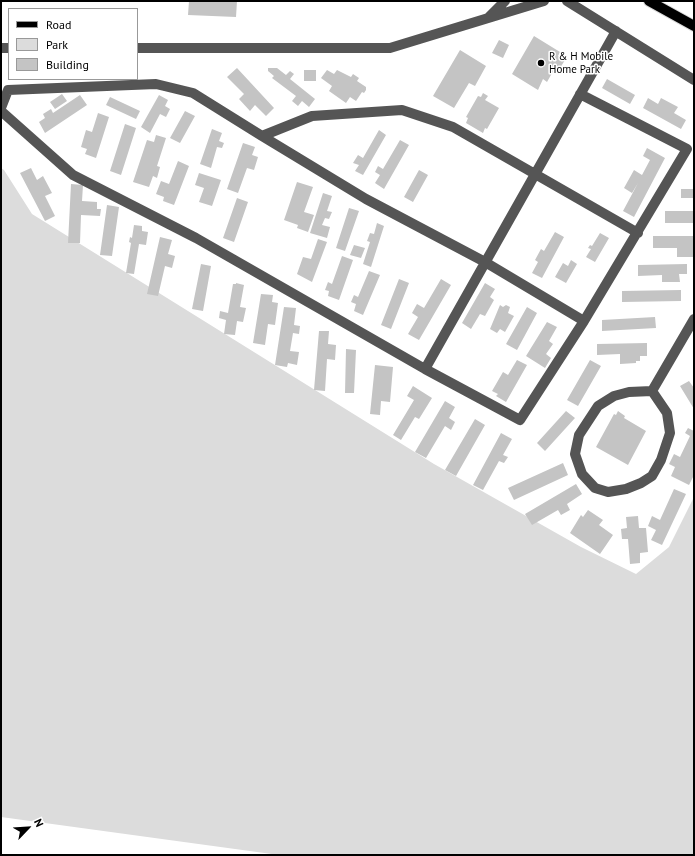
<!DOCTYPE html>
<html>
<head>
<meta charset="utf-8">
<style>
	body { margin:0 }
	#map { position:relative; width:695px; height:856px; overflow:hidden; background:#fff; font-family:"PT Sans",sans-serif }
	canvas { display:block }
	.frame { position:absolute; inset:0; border:2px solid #000; pointer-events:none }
	.legend { position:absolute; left:8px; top:8px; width:130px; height:72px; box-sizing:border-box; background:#fff; border:1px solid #999; margin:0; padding:5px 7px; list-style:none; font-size:12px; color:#000 }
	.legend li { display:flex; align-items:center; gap:8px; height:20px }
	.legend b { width:20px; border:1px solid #999 }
	.north { position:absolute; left:8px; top:808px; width:40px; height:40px; -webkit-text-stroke:3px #fff; paint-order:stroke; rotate:65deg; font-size:11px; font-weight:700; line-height:16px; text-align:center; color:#000 }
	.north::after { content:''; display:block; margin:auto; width:14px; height:18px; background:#000; clip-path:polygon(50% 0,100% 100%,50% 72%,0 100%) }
</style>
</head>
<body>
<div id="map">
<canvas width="695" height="856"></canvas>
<div class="frame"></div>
<ul class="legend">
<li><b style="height:5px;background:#000"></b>Road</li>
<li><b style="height:11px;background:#dcdcdc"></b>Park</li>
<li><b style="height:11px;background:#c4c4c4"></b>Building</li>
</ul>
<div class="north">N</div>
</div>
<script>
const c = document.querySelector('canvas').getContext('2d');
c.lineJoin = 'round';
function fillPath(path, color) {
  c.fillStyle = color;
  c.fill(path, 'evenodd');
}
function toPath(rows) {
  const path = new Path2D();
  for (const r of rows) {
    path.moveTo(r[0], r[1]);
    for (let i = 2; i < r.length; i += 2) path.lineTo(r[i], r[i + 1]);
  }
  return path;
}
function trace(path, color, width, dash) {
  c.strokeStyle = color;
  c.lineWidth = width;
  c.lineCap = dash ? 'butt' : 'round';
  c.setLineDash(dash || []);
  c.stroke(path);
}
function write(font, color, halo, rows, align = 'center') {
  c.font = font + ' "PT Sans",sans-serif';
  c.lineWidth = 3;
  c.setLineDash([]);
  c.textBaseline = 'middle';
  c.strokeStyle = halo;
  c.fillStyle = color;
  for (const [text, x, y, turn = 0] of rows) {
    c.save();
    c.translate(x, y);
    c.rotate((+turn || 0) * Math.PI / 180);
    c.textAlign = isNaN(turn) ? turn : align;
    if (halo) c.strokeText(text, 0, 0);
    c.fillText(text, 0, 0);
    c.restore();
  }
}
fillPath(toPath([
	[1,168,4,170,32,214,434,464,581,547,636,574,669,547,694,497,694,855,279,855,1,817]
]), '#dcdcdc');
fillPath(toPath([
	[189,1,237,1,236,17,188,15],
	[534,36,560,52,558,56,565,60,560,68,556,66,547,82,543,79,538,90,512,74],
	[499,40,509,45,503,58,492,53],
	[460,50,486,66,475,86,469,83,454,108,433,96],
	[237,68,274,108,266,116,255,105,250,111,239,99,244,94,227,77],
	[268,68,277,68,286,75,290,71,294,74,290,79,315,99,309,107,302,101,298,106,292,101,296,96,272,78,274,76,268,71],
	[304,70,316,70,316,81,304,81],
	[327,70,334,74,337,70,351,77,353,74,359,78,357,81,366,87,366,90,364,93,362,92,356,101,350,97,346,103,329,91,332,86,321,78],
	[607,79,635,95,630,104,602,88],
	[483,93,488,96,485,100,499,108,487,129,485,128,483,133,466,123,468,118,466,117,478,96,481,97],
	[62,94,67,101,55,109,50,102],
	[80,95,87,105,45,133,39,122,45,118,43,114,51,109,53,113],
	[159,95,168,100,165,106,170,109,166,117,160,114,150,133,141,127],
	[110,97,140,111,136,119,106,105],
	[648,98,658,104,661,98,678,107,674,113,686,120,681,129,643,108],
	[185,111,195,116,180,143,170,138],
	[98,113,109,117,96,158,85,154,87,149,81,147,86,130,92,132],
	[125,124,136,128,121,175,110,171],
	[212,129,222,133,219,141,224,143,222,148,217,147,211,168,200,164],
	[379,130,386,135,363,175,355,171,359,165,353,163,358,155,363,158],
	[156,135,166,138,157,166,160,167,157,178,153,176,149,187,133,182,147,140,154,142],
	[400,140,409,145,384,189,375,183,380,175,375,172,378,166,383,169],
	[243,143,255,147,252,155,258,157,254,170,247,168,238,193,227,189],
	[647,148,665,158,634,217,623,211,638,183,632,193,624,188,634,170,642,175,650,160,643,156],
	[178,161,189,166,174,205,163,201,164,197,156,194,161,181,169,184],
	[31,168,37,180,43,176,52,193,45,196,55,216,45,221,20,173],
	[419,170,428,175,413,202,404,197],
	[199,173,221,180,212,206,199,202,204,188,195,185],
	[297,182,313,187,304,212,314,215,308,232,297,228,298,225,284,220],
	[71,184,83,185,82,201,97,202,97,209,101,209,100,216,81,215,80,243,68,243],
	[681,189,694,189,694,198,681,198],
	[323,193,332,196,327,211,332,212,329,219,325,218,322,225,330,227,327,238,310,233],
	[237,198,248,202,234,242,223,238],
	[107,205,119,207,112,256,100,255],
	[349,208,359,211,345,251,336,248],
	[665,211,694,211,694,223,665,223],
	[377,223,384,226,371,267,363,264,370,242,367,241,370,233,374,234],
	[134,225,142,226,142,231,148,232,146,245,139,244,134,274,126,273,131,243,129,242,130,237,132,238],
	[555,232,564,237,542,278,532,273,538,262,535,260,541,249,544,251],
	[600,233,609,238,595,262,586,257,591,249,588,248,590,245,592,246],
	[653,236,694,236,694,257,677,257,677,248,653,248],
	[160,237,172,240,168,254,175,256,172,268,165,266,158,296,147,294],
	[318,239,327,242,312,282,297,274,303,257,311,259],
	[354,245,365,248,361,258,350,255],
	[342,256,353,260,339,300,328,296,329,291,325,290,328,282,332,284],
	[571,260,577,264,566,283,555,277,563,263,568,266],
	[201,264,211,266,203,311,192,309],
	[687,264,687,274,679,274,680,282,662,282,662,275,638,276,638,265],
	[369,271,380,275,363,315,354,311,356,304,351,302,354,295,358,297],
	[399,279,409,283,391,329,381,325],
	[441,279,451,285,419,340,408,334,418,317,412,313,417,304,424,308],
	[236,283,244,285,240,307,246,308,243,322,237,321,235,335,224,334,226,320,219,318,220,311,228,313,233,284,236,284],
	[485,283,495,289,490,297,494,300,485,316,480,314,471,329,462,323],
	[681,290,681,301,622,302,622,291],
	[261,294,273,295,272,302,278,303,275,325,268,324,265,345,253,343],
	[500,305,503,307,506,305,510,307,508,313,514,316,505,332,500,329,497,333,490,329],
	[284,307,296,308,294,325,300,326,299,334,293,333,290,351,299,352,297,365,288,363,287,367,275,365],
	[527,307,537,313,517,350,506,344],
	[655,317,656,328,602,331,602,320],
	[547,322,557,327,549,341,553,344,546,354,551,358,545,368,526,356],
	[319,331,329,331,328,344,336,345,335,360,327,359,325,391,314,390],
	[647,343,647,356,640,356,640,361,636,361,636,363,620,364,620,354,597,355,597,344],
	[346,349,356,350,354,393,345,393],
	[517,360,527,365,506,402,496,396,498,394,492,391,503,372,508,375],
	[590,360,601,366,578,406,567,400],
	[375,365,393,367,390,402,381,401,380,415,370,414],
	[689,381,694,388,694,409,680,386],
	[413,386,432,398,419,419,415,417,401,440,393,435,414,400,407,396],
	[445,401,455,407,449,418,455,422,451,430,445,426,426,458,415,452],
	[566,411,575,418,545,451,537,443],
	[618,411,625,416,624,418,646,431,628,465,596,447,614,414,616,415],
	[475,419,485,425,456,476,445,470],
	[688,428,694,431,694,475,689,485,671,476,675,467,669,464,674,454,680,457,690,436,685,433],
	[501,433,512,439,503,455,508,457,504,463,499,461,483,490,473,485],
	[563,463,568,475,514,500,508,488],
	[576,484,582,494,567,504,570,510,561,515,558,510,532,525,525,514],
	[674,489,686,494,662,545,651,540,656,530,648,526,652,516,660,520],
	[588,510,603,520,599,525,613,535,600,554,570,533,581,515,583,517],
	[638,516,639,528,646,528,648,552,640,553,640,563,630,564,628,539,622,539,621,529,627,528,626,517]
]), '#c4c4c4');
const major = toPath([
	[649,1,694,26]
]);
trace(major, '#dbdbdb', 12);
trace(toPath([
	[567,1,694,80],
	[489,17,505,1],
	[1,48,9,48],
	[137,48,390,48,544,1],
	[1,108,8,90,156,84,193,93,262,136,312,116,402,110,453,127,638,233],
	[1,111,73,175,196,238,425,369,520,420,584,321,687,149,580,94],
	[262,136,366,199,485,262,584,321],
	[425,369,616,31],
	[652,391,667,413,670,433,661,460,652,476,641,483,626,489,608,492,595,488,582,474,575,454,579,435,598,406,614,396,629,392,652,391],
	[652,391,694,319]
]), '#555', 10);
trace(major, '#000', 10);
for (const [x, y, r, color] of [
	[541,63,4,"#000"]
]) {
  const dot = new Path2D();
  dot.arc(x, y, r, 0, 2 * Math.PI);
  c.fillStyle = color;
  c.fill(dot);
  trace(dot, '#fff', 1.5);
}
write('11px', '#000', '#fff', [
	["R & H Mobile",549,57],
	["Home Park",549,70]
], 'left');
</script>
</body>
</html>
